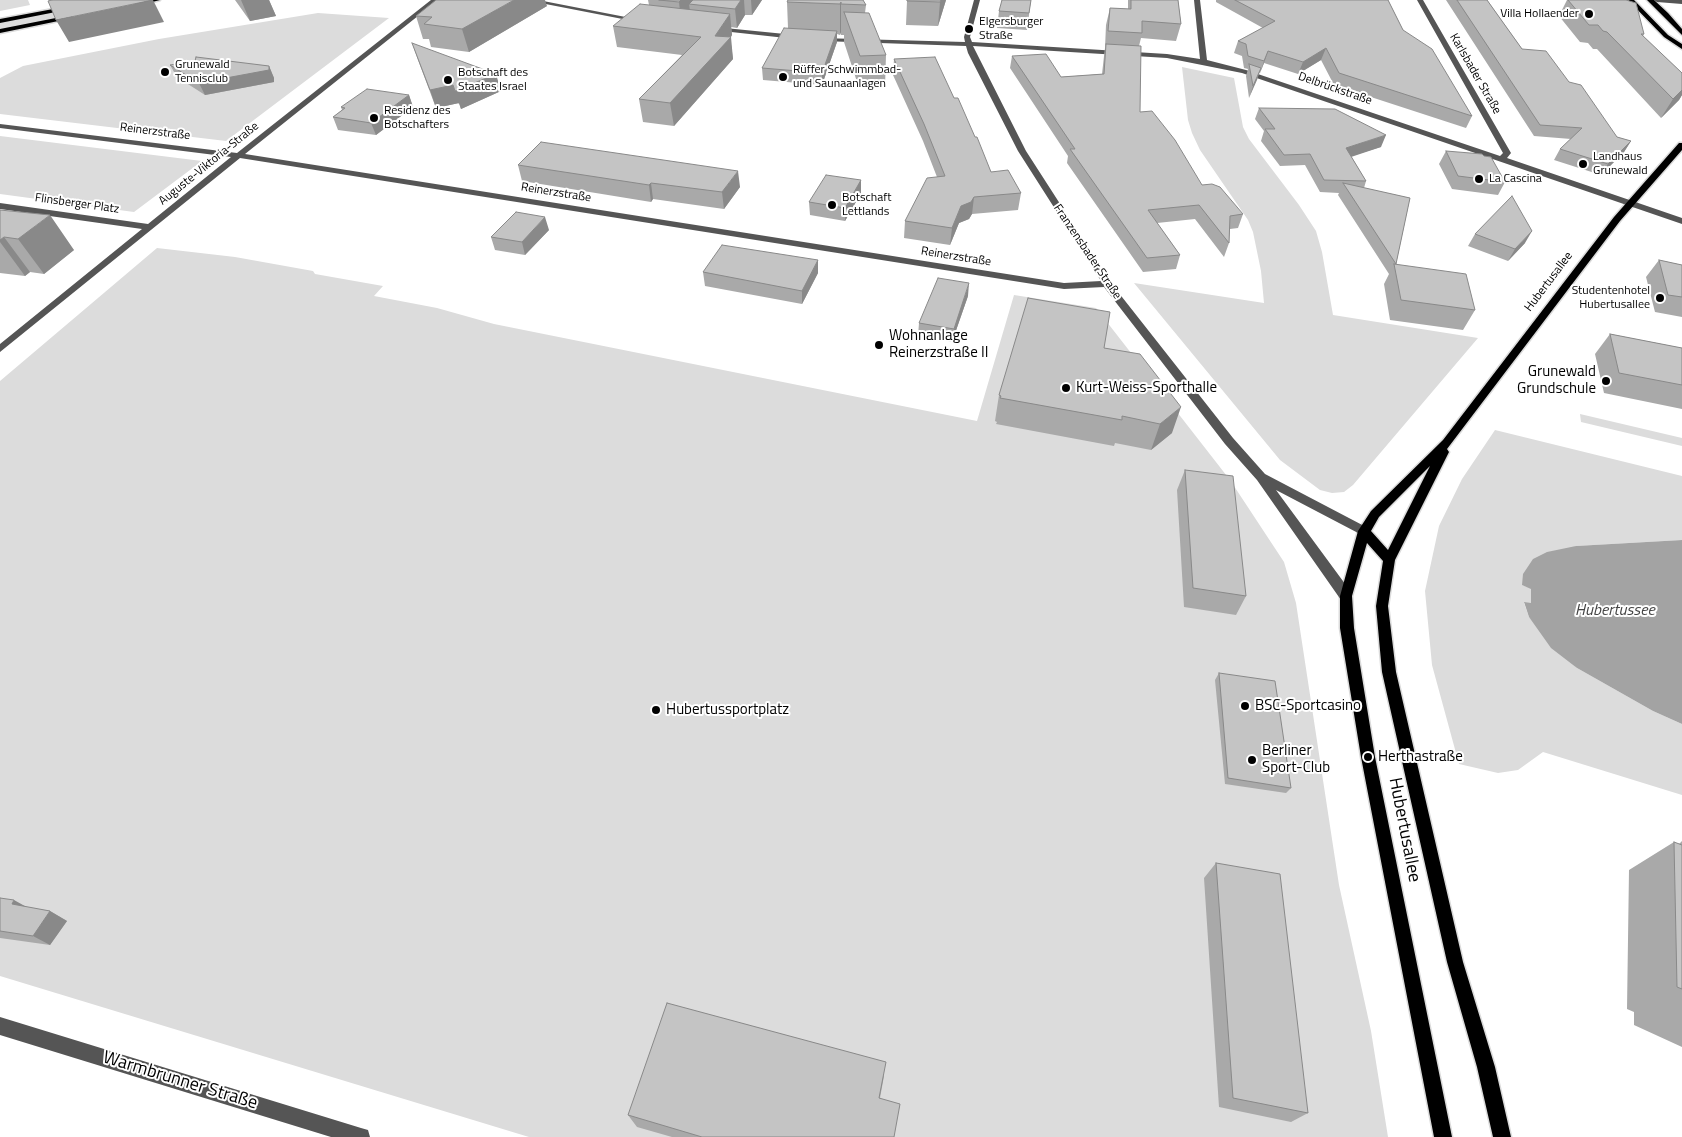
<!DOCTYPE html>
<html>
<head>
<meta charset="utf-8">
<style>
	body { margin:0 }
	canvas { display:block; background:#fff }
</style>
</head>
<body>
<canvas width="1682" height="1137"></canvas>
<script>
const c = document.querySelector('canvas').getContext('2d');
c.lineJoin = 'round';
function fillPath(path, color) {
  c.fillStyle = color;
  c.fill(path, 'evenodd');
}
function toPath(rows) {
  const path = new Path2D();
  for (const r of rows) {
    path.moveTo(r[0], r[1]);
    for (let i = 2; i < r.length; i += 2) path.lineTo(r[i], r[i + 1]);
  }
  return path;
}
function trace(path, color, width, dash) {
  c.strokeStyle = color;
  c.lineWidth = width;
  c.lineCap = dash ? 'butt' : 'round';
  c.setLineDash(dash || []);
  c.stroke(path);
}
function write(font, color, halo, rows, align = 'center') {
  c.font = font + ' "Titillium Web",sans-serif';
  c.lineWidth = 4;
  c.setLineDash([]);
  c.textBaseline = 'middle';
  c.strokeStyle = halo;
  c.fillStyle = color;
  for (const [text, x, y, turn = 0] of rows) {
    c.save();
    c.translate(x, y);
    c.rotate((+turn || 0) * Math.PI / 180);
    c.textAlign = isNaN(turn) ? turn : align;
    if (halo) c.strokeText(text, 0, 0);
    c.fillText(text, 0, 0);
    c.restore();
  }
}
fillPath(toPath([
	[0,0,28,0,30,5,0,11],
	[122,0,143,0,0,28,0,24],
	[318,13,389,18,226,141,0,114,0,78,23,66,159,39],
	[1182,67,1234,78,1243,127,1249,139,1299,205,1316,231,1322,252,1333,315,1478,338,1353,485,1344,492,1332,493,1320,490,1280,460,1134,283,1264,303,1261,271,1253,232,1248,220,1200,150,1192,133,1188,120],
	[0,136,202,161,134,212,0,194],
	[157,248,235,257,313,271,315,274,383,286,374,296,437,308,494,324,977,421,1014,295,1096,308,1230,480,1284,562,1296,603,1339,885,1371,1031,1388,1137,529,1137,0,976,0,381],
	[1580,414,1682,438,1682,446,1581,422],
	[1495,430,1682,476,1682,540,1576,546,1522,585,1531,588,1531,603,1524,603,1529,617,1577,668,1653,711,1682,724,1682,795,1543,752,1518,770,1498,773,1459,764,1432,665,1425,591,1439,526,1462,479]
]), '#dcdcdc');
fillPath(toPath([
	[1682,540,1682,724,1653,711,1577,668,1551,648,1529,617,1524,602,1531,603,1531,589,1522,585,1523,574,1533,559,1547,552,1576,546]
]), '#a3a3a3');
const major = toPath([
	[148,0,160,0,137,6,134,4,148,0],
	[1628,0,1634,0,1668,35,1682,44,1682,49,1664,37,1628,0],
	[1647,0,1654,0,1668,13,1682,29,1682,35,1647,0],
	[69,6,71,9,0,23,0,19,69,6],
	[71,15,73,18,0,33,0,29,71,15],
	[1679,143,1682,143,1682,150,1620,221,1447,449,1449,452,1395,560,1388,606,1396,672,1463,962,1495,1067,1511,1137,1493,1137,1477,1067,1447,962,1382,672,1376,606,1383,561,1367,543,1352,596,1354,628,1375,757,1452,1137,1434,1137,1361,757,1340,628,1340,596,1358,531,1371,511,1443,440,1614,217,1679,143],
	[1430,466,1388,550,1371,531,1379,517,1430,466]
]);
trace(major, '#dbdbdb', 3);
fillPath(toPath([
	[431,0,438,0,245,154,1064,283,1101,281,1018,151,968,53,966,46,822,41,820,40,820,38,965,42,964,37,974,0,980,0,970,37,972,42,1167,54,1200,59,1194,0,1200,0,1207,60,1246,70,1500,156,1503,153,1417,0,1423,0,1511,153,1507,158,1682,218,1682,224,1242,73,1167,58,973,46,1026,151,1111,283,1233,438,1265,474,1368,528,1370,531,1368,534,1360,534,1276,490,1351,592,1352,596,1351,600,1346,601,1341,600,1257,480,1225,444,1104,287,1064,289,240,158,0,352,0,344,142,229,0,209,0,203,148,224,231,157,0,128,0,124,237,153,431,0],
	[525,0,538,0,641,20,638,22,525,0],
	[1654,0,1682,0,1682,4,1657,2,1654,0],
	[715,27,795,35,798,37,795,39,713,30,713,28,715,27],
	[0,1017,361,1128,368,1130,370,1137,331,1137,0,1035,0,1017]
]), '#555');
fillPath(major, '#000');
fillPath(toPath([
	[235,0,269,0,276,16,250,21],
	[648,0,762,0,752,15,745,15,737,28,731,27,732,35,730,37,733,59,674,126,643,122,639,99,682,55,617,47,613,26,649,5],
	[863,0,866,5,865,13,886,55,885,87,859,88,844,42,844,35,841,35,841,32,840,35,837,34,837,42,822,85,763,80,762,68,788,28,787,2],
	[946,0,938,26,906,25,907,1],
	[1031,0,1027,30,997,28,999,11],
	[1128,0,1178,0,1181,24,1176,41,1141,38,1139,46,1140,112,1202,185,1243,214,1238,228,1230,229,1229,243,1224,257,1195,219,1157,223,1180,255,1176,269,1143,272,1067,163,1068,156,1010,68,1012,56,1061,77,1102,74,1104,56,1105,48,1106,25,1110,8,1128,9],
	[1216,0,1388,0,1403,30,1472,116,1466,128,1334,85,1321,60,1298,74,1264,63,1260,73,1259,72,1249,98,1246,76,1248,69,1244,68,1242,56,1234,53,1238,41,1263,28,1216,2],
	[1446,0,1487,0,1522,49,1569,82,1617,137,1631,141,1624,152,1601,175,1554,160,1560,149,1571,139,1534,136],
	[1567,0,1626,0,1644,34,1643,36,1682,73,1682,95,1679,100,1661,118,1597,49,1593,49,1588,43,1580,42,1559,16],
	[547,6,469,52,431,47,429,39,423,39,416,16],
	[412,43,501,91,461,109,459,103,436,108,418,60],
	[894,59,954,98,991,172,1021,193,1018,210,972,214,969,219,959,223,950,245,904,238,905,221,937,177,923,141,893,75],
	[170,65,269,66,274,78,274,82,205,95,177,77],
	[409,95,413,107,376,135,338,130,333,117,342,110,341,107],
	[1259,108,1381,147,1351,156,1366,181,1364,188,1410,198,1396,264,1475,310,1463,330,1390,320,1384,284,1389,274,1338,195,1339,193,1320,192,1305,165,1280,166,1261,141,1264,131,1255,119],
	[1446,151,1484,156,1505,182,1498,195,1452,189,1439,164],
	[518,165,740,187,724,209,653,199,651,202,522,181],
	[861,180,861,193,845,221,810,215,809,202],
	[0,210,74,250,44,274,30,272,25,276,0,273],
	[549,230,525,255,495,250,491,237],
	[1475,234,1525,243,1508,261,1468,246],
	[818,260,818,273,802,304,705,286,703,272],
	[1659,260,1682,265,1682,317,1655,312,1646,277],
	[968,296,952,342,918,336,919,323],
	[1610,334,1682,348,1682,409,1604,393,1595,354],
	[1104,348,1172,433,1151,450,1115,443,1114,446,996,424,997,422,995,421,999,395],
	[1185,470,1246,596,1236,615,1184,607,1177,490],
	[1219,673,1291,788,1286,793,1225,784,1215,680],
	[1682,841,1682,1047,1634,1025,1634,1012,1627,1009,1629,870,1674,842,1679,844],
	[1216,863,1308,1113,1291,1122,1219,1107,1204,878],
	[0,898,26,907,50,911,67,921,50,945,0,938],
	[884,1076,880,1098,894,1137,672,1137,637,1127,628,1115]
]), '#a9a9a9');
fillPath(toPath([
	[153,0,164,22,69,42,56,20],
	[241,0,269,0,276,16,250,21],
	[514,0,545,0,547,6,469,52,462,29],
	[681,0,699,0,689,4,690,11,681,21,679,2],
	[741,0,744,0,745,15,737,28,735,9],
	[751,0,762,0,752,15],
	[941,0,946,0,938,26,940,2],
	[841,2,841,32,840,35,840,4],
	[730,14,732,35,730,39,731,37,733,59,674,126,670,103],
	[837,31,837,42,822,85,822,73],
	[1326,48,1321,60,1298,74,1303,62],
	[1268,51,1264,63,1260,73,1264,61],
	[269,66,274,78,274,82,205,95,199,83],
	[1261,68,1257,80,1249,98,1253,86],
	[496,74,501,91,461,109,455,91],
	[453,85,459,103,436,108,430,90],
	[1682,90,1682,95,1679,100,1661,118,1673,99],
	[409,95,413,107,376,135,371,123],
	[1386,135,1381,147,1342,160,1346,148],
	[1631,141,1624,152,1601,175,1608,164],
	[738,171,740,187,724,209,722,192],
	[861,180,861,193,845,221,845,208],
	[651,183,653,199,651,202,649,185],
	[974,197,972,214,969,219,959,223,950,245,952,228,961,206],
	[50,215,74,250,44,274,18,239],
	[545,217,549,230,525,255,522,242],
	[1532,231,1525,243,1508,261,1515,249],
	[4,237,30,272,25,276,0,242,0,240],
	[818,260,818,273,802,304,802,291],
	[969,283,968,296,952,342,954,329],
	[1181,407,1172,433,1151,450,1160,424],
	[14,900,32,910,12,904],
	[50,911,67,921,50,945,33,936]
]), '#898989');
const building = toPath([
	[52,0,153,0,56,20,48,1,52,0],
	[436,0,514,0,462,29,424,24,432,17,416,16,436,0],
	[659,0,681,0,679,2,659,0],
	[693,0,741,0,735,9,689,4,693,0],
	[788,0,863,0,866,5,841,4,841,2,840,4,787,2,788,0],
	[907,0,941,0,940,2,907,1,907,0],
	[1002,0,1031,0,1029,13,999,11,1002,0],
	[1131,0,1178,0,1181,24,1142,21,1142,33,1108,31,1110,8,1131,9,1131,0],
	[1235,0,1388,0,1403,30,1432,49,1472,116,1339,73,1326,48,1303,62,1268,51,1264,61,1248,56,1246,44,1238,41,1275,21,1235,0],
	[1457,0,1487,0,1522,49,1546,51,1569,82,1581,85,1617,137,1631,141,1608,164,1560,149,1582,128,1540,125,1457,0],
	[1568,0,1626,0,1636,3,1644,34,1641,34,1682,73,1682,90,1673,99,1607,32,1603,31,1598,25,1589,25,1568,0],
	[640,4,730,14,715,36,731,37,670,103,639,99,701,37,613,26,640,4],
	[844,12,869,13,886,55,860,56,844,12],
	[784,28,837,31,822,73,762,68,784,28],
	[412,43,496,74,455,91,453,85,430,90,412,43],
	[1106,44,1141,46,1140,112,1152,111,1175,140,1202,185,1212,184,1220,187,1243,214,1230,216,1229,243,1199,205,1148,210,1180,255,1147,258,1070,149,1075,149,1012,56,1046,54,1061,77,1104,74,1106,44],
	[196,57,269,66,269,70,199,83,170,65,195,61,196,57],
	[935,57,954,98,958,98,975,137,977,137,991,172,1008,170,1021,193,974,197,971,202,961,206,952,228,905,221,927,178,945,176,924,124,894,59,935,57],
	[1249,64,1261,68,1253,86,1249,64],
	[367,89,409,95,371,123,333,117,345,108,341,107,367,89],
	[1259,108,1335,109,1386,135,1346,148,1366,181,1324,180,1310,154,1284,155,1265,129,1275,129,1259,108],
	[541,142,738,171,722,192,651,183,649,185,518,165,541,142],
	[1446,151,1482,154,1484,156,1491,157,1505,182,1458,176,1446,151],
	[826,175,861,180,845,208,809,202,826,175],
	[1343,183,1410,198,1396,264,1343,183],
	[1512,196,1532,231,1515,249,1475,234,1512,196],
	[0,210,50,215,18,239,4,237,0,240,0,210],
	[516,212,545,217,522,242,491,237,516,212],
	[722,245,818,260,802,291,703,272,722,245],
	[1659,260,1682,265,1682,297,1668,295,1659,260],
	[1394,264,1466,274,1475,310,1401,300,1394,264],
	[938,278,969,283,954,329,919,323,938,278],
	[1028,298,1110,312,1104,348,1140,354,1181,407,1160,424,1122,416,1122,420,1000,398,1001,396,999,395,1028,298],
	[1610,334,1682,348,1682,385,1619,373,1610,334],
	[1185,470,1233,476,1246,596,1193,588,1185,470],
	[1219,673,1275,681,1291,788,1228,778,1219,673],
	[1674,842,1682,845,1682,989,1677,987,1674,842],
	[1216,863,1280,874,1308,1113,1233,1098,1216,863],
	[0,898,14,900,12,904,50,911,33,936,0,931,0,898],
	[667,1003,886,1062,879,1098,900,1104,894,1137,702,1137,628,1115,667,1003]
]);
fillPath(building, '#c4c4c4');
trace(building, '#898989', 1);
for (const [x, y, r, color] of [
	[1589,14,5,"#000"],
	[969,29,5,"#000"],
	[165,72,5,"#000"],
	[783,77,5,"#000"],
	[448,80,5,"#000"],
	[374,118,5,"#000"],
	[1583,164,5,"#000"],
	[1479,179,5,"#000"],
	[832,205,5,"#000"],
	[1660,298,5,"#000"],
	[879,345,5,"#000"],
	[1606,381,5,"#000"],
	[1066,388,5,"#000"],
	[1245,706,5,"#000"],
	[656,710,5,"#000"],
	[1368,757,5,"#000"],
	[1252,760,5,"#000"]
]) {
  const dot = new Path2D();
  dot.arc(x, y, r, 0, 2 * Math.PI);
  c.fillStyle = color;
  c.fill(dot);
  trace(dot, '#fff', 2);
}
write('12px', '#000', '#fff', [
	["Villa Hollaender",1579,14,"right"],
	["Elgersburger",979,22],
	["Straße",979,36],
	["Grunewald",175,65],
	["Tennisclub",175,79],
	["Rüffer Schwimmbad-",793,70],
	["und Saunaanlagen",793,84],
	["Botschaft des",458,73],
	["Staates Israel",458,87],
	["Residenz des",384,111],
	["Botschafters",384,125],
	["Landhaus",1593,157],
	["Grunewald",1593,171],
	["La Cascina",1489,179],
	["Botschaft",842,198],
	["Lettlands",842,212],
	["Studentenhotel",1650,291,"right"],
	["Hubertusallee",1650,305,"right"]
], 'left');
write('12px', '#000', '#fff', [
	["Karlsbader Straße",1475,74,60],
	["Delbrückstraße",1335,89,19],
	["Reinerzstraße",155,132,7],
	["Auguste-Viktoria-Straße",209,164,-39],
	["Reinerzstraße",556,193,9],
	["Flinsberger Platz",77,204,8],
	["Franzensbader Straße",1087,252,56],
	["Reinerzstraße",956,257,9],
	["Hubertusallee",1549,282,-53]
]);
write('15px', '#000', '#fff', [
	["Wohnanlage",889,336],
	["Reinerzstraße II",889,353],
	["Grunewald",1596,372,"right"],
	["Grundschule",1596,389,"right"],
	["Kurt-Weiss-Sporthalle",1076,388],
	["BSC-Sportcasino",1255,706],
	["Hubertussportplatz",666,710],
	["Berliner",1262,751],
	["Sport-Club",1262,768],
	["Herthastraße",1378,757]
], 'left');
write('italic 16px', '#444', '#fff', [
	["Hubertussee",1615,611]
]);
write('18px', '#000', '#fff', [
	["Hubertusallee",1404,830,79],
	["Warmbrunner Straße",180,1081,17]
]);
</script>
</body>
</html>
